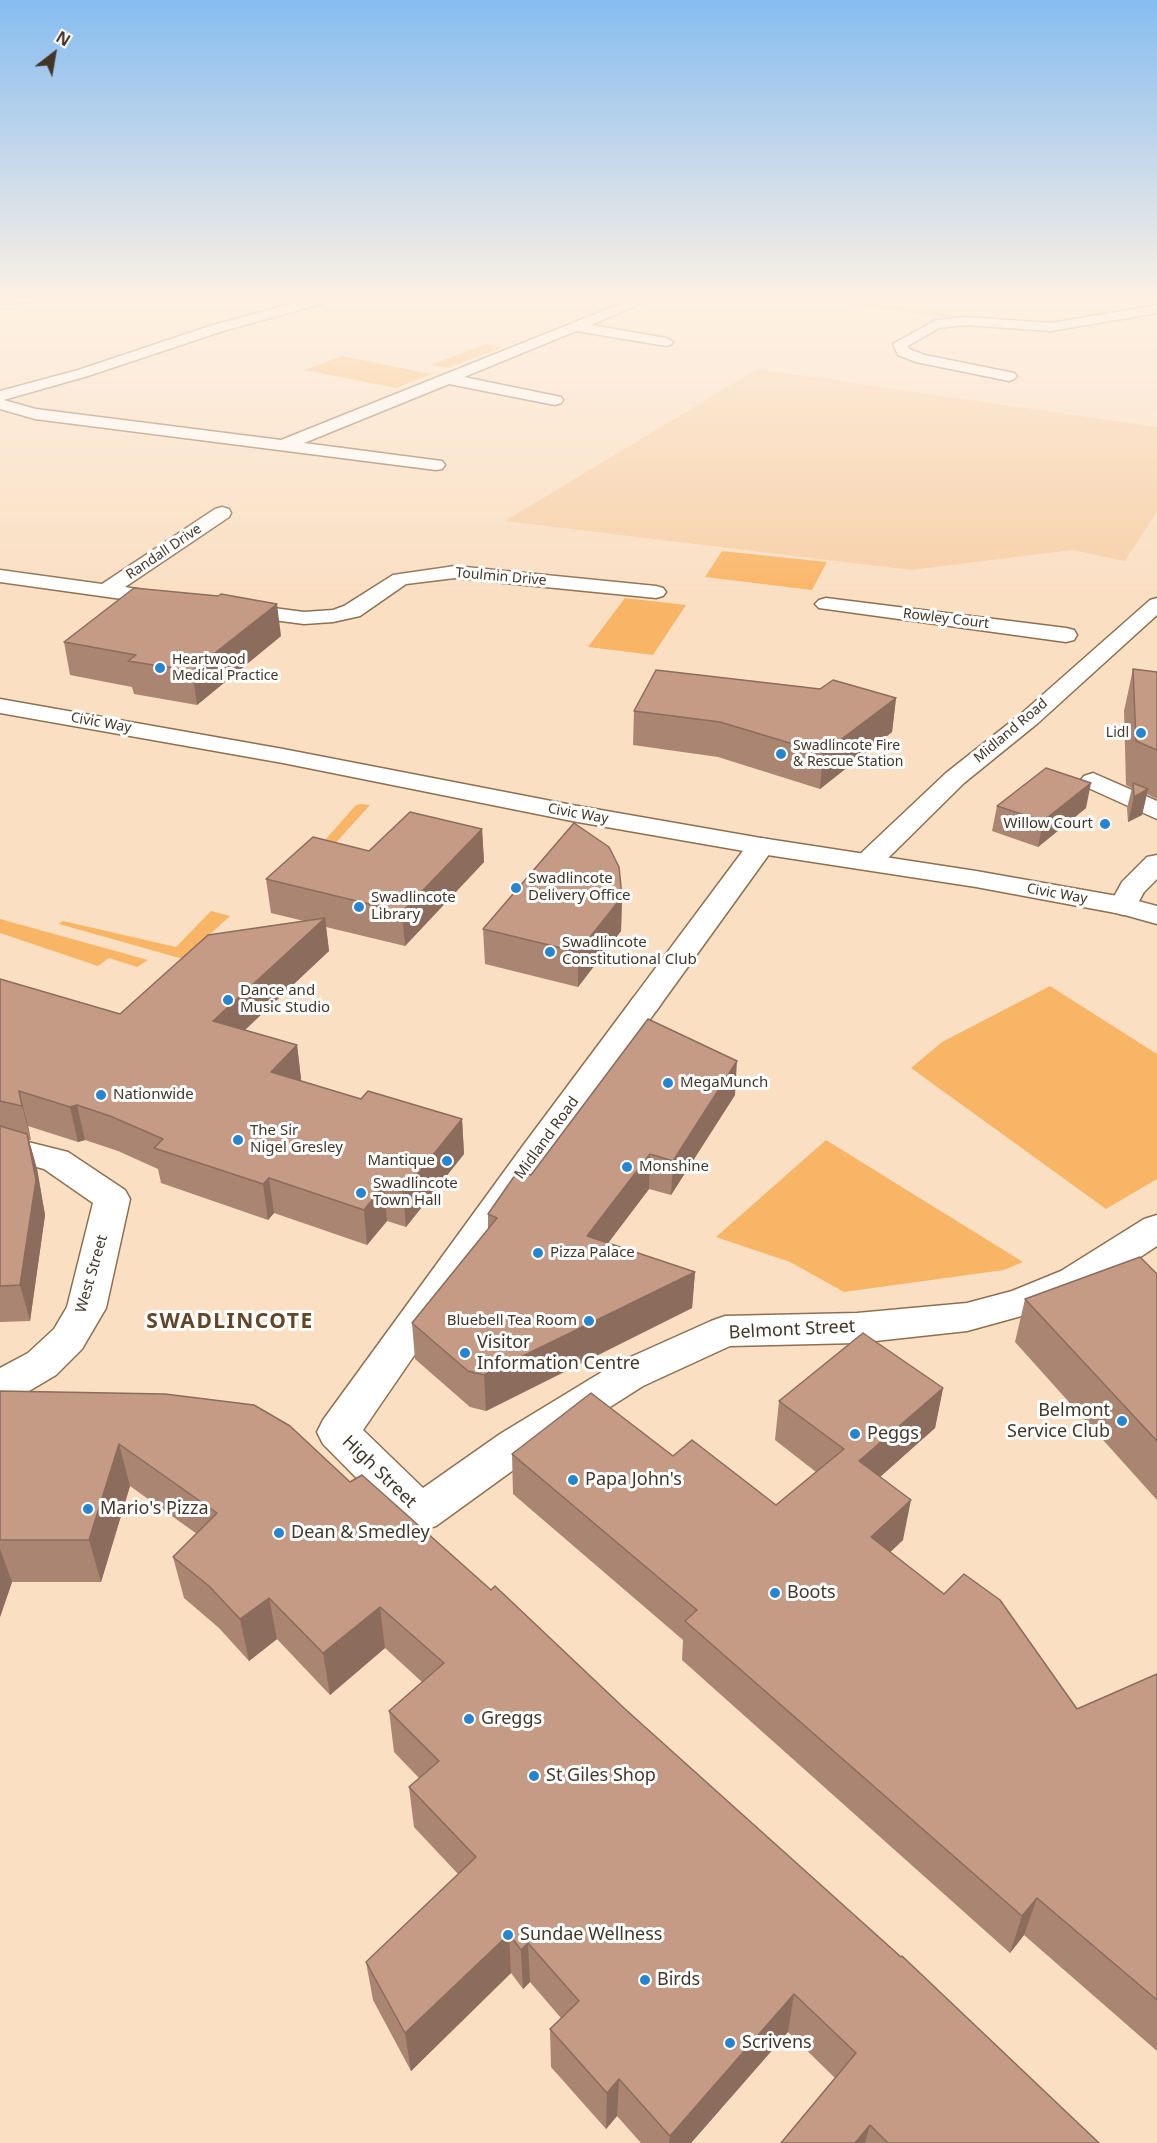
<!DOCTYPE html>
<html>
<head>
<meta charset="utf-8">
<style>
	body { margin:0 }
	#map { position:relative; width:1157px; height:2143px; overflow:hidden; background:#fadfc3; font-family:"Noto Sans",sans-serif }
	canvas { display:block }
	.north { position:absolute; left:24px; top:24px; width:60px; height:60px; -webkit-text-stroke:4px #fff; paint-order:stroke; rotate:31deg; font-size:16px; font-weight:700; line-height:24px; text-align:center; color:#433628 }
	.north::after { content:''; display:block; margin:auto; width:21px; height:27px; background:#433628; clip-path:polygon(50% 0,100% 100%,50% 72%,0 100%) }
</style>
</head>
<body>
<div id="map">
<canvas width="1157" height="2143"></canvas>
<div class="north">N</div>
</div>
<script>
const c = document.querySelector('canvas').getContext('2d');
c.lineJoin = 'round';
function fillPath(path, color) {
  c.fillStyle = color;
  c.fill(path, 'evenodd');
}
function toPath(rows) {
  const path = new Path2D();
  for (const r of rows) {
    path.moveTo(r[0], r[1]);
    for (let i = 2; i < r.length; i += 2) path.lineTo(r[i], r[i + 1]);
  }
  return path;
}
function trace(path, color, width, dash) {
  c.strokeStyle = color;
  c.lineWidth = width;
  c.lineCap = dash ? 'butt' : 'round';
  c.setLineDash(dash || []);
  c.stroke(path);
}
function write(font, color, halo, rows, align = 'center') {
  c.font = font + ' "Noto Sans",sans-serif';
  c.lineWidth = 6;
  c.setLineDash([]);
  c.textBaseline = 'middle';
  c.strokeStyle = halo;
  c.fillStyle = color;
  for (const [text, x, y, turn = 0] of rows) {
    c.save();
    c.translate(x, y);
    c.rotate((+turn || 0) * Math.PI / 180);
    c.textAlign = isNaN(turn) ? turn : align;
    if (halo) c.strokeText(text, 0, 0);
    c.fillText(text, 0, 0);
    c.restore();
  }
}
fillPath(toPath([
	[757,369,1157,427,1157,511,1125,561,1072,550,911,570,505,521]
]), '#f7cfa6');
fillPath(toPath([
	[858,302,964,316,942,317,852,305],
	[486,344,503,347,448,368,430,365],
	[342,356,431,374,396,388,305,370],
	[722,551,827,562,812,590,705,577],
	[625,598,686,605,653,655,588,647],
	[362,804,370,805,323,857,317,849,356,805],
	[211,911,230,916,183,959,59,924,63,921,176,947],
	[0,919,148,960,137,967,109,958,98,966,0,933],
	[1050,986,1157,1054,1157,1179,1106,1209,911,1068,942,1042],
	[826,1140,1023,1262,1004,1270,844,1292,790,1262,716,1237]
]), '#f9b566');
const street = toPath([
	[1,298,38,298,31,302,6,304,1,303,1,298],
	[635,298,653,298,591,325,666,338,673,342,671,345,666,346,576,331,464,377,561,397,563,400,561,403,555,405,449,384,304,443,442,461,445,465,442,469,436,470,35,419,0,409,0,399,36,409,281,440,635,298],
	[1157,305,1157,313,1051,331,965,325,939,328,908,346,909,349,925,355,1014,373,1017,376,1014,379,1009,381,916,362,898,355,893,344,936,320,965,317,1051,323,1157,305],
	[222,507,229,509,231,513,229,517,125,587,179,596,183,600,179,604,172,606,0,582,0,570,102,584,215,509,222,507],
	[455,566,656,586,663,588,666,592,663,596,656,598,455,578,406,584,360,616,333,622,304,624,235,615,227,614,224,609,227,604,235,603,304,612,333,610,344,606,393,575,455,566],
	[826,598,1066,628,1074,630,1077,635,1074,640,1066,642,819,608,815,604,819,600,826,598],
	[1157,598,1157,615,1038,723,964,783,878,868,868,870,858,868,854,862,858,856,946,773,1022,713,1150,600,1157,598],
	[1093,773,1157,801,1157,819,1084,786,1080,781,1084,776,1093,773],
	[1157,855,1157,879,1144,892,1133,912,1123,915,1113,912,1109,906,1122,882,1147,857,1157,855],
	[645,995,656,997,661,1004,546,1163,363,1430,423,1488,500,1434,615,1364,711,1321,725,1316,857,1313,967,1303,1012,1291,1061,1271,1144,1219,1157,1215,1157,1246,1089,1291,1036,1312,967,1331,857,1343,730,1346,643,1386,530,1458,436,1526,420,1531,404,1526,323,1444,317,1432,323,1420,522,1147,634,997,645,995],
	[0,1135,68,1152,125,1190,130,1199,106,1308,82,1349,56,1375,24,1394,0,1400,0,1368,28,1353,54,1329,67,1307,93,1203,44,1169,0,1157,0,1135]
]);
const secondary = toPath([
	[312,298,334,298,332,301,223,331,88,376,0,401,0,391,78,370,213,325,312,298],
	[761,838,771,840,775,846,656,1011,645,1013,634,1011,629,1004,634,997,751,840,761,838]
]);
const primary = toPath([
	[0,699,283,749,572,805,761,838,976,871,1123,897,1157,906,1157,924,1121,914,976,887,761,854,572,821,283,763,0,713,0,699]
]);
trace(street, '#8e7050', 3);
trace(secondary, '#8e7050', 3);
trace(primary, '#8e7050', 3);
fillPath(street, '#fff');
fillPath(secondary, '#fff');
fillPath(primary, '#fff');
fillPath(toPath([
	[281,636,197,705,134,694,132,687,70,675,64,642],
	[1133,669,1157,672,1157,799,1147,794,1142,815,1128,822,1127,808,1132,788,1126,785,1124,711],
	[896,698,892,732,820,789,718,757,633,745,634,711],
	[997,806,1086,808,1038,847,992,831],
	[482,829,484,862,405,946,326,927,329,951,245,1030,297,1045,301,1079,300,1080,361,1099,462,1119,464,1154,406,1227,387,1221,367,1245,274,1213,268,1220,161,1183,158,1169,118,1151,85,1140,78,1142,28,1126,31,1140,29,1140,37,1169,45,1215,30,1321,0,1322,0,979,120,1014,304,921,271,913,266,879,369,851],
	[622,897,621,931,578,987,485,964,483,929],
	[735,1095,671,1195,649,1189,608,1243,695,1272,692,1308,486,1411,470,1407,415,1359,412,1323,488,1229,488,1214,531,1175],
	[1157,1274,1157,1500,1015,1342,1025,1299],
	[943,1388,935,1428,880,1477,903,1540,890,1552,1077,1709,1157,1674,1157,2051,1024,1935,1010,1953,682,1660,683,1640,513,1494,512,1454,673,1456,776,1505,816,1472,775,1440,779,1401],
	[0,1391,350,1482,625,1709,1099,2143,781,2143,835,2078,788,2032,691,2143,641,2143,617,2116,606,2129,551,2067,550,2029,561,2018,530,1982,523,1989,511,1973,411,2071,373,2000,366,1962,458,1874,414,1827,409,1787,419,1778,394,1752,389,1711,422,1682,385,1648,330,1695,277,1639,249,1661,219,1628,184,1598,173,1557,197,1534,130,1486,101,1582,12,1582,0,1617]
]), '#aa8572');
fillPath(toPath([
	[277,604,281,636,197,705,192,671],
	[896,698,892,732,820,789,823,753],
	[1091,783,1086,808,1038,847,1043,821],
	[1148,789,1142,815,1128,822,1134,797],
	[482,829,484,862,405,946,402,912],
	[622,897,621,931,578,987,578,952],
	[325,918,329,951,218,1055,213,1021],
	[297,1045,301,1079,276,1106,271,1072],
	[737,1061,735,1095,671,1195,673,1161],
	[19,1091,28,1126,31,1140,22,1106],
	[77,1105,85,1140,78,1142,70,1107],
	[462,1119,464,1154,406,1227,403,1192],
	[27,1134,37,1169,45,1215,30,1321,20,1285],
	[650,1154,649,1189,587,1271,587,1236],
	[269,1178,274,1213,268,1220,263,1184],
	[384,1185,387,1221,367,1245,364,1210],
	[695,1272,692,1308,486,1411,484,1375],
	[943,1388,935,1428,853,1501,859,1461],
	[119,1444,130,1486,101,1582,89,1540],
	[911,1500,903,1540,864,1577,871,1537],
	[0,1549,12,1582,0,1617],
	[269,1598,277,1639,249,1661,240,1619],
	[380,1607,385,1648,330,1695,323,1653],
	[1037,1898,1024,1935,1010,1953,1022,1916],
	[509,1934,511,1973,411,2071,405,2033],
	[528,1943,530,1982,523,1989,521,1950],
	[794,1994,788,2032,691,2143,669,2143,670,2136],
	[619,2079,617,2116,606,2129,607,2093],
	[870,2125,865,2143,855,2143]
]), '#8b6c5d');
const building = toPath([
	[134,588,218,596,221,594,277,604,192,671,128,661,136,655,64,642,134,588],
	[1133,669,1157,672,1157,750,1136,741,1133,669],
	[656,670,820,689,833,680,896,698,823,753,720,722,634,711,656,670],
	[1046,768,1091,783,1043,821,997,806,1046,768],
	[1133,783,1148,789,1134,797,1133,783],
	[410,812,482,829,402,912,266,879,313,837,369,851,410,812],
	[574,823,609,847,619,867,622,897,578,952,483,929,574,823],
	[325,918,213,1021,297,1045,271,1072,361,1099,368,1091,462,1119,403,1192,384,1185,364,1210,269,1178,263,1184,154,1148,163,1139,110,1116,77,1105,70,1107,19,1091,22,1106,0,1101,0,979,120,1014,208,935,325,918],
	[648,1019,737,1061,673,1161,650,1154,587,1236,695,1272,484,1375,468,1371,412,1323,497,1218,488,1214,513,1178,520,1170,531,1175,648,1019],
	[0,1126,27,1134,36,1180,20,1285,0,1286,0,1126],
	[1140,1257,1157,1274,1157,1441,1025,1299,1140,1257],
	[863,1333,943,1388,859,1461,911,1500,871,1537,944,1594,964,1574,1000,1600,1077,1709,1157,1674,1157,2000,1037,1898,1022,1916,685,1621,697,1610,512,1454,591,1393,673,1456,692,1440,776,1505,844,1449,779,1401,863,1333],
	[0,1391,165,1394,254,1405,290,1426,350,1482,362,1475,491,1590,495,1586,625,1709,901,1957,902,1956,1099,2143,888,2143,870,2125,855,2143,781,2143,856,2053,794,1994,670,2136,619,2079,607,2093,550,2029,579,2001,528,1943,521,1950,509,1934,405,2033,366,1962,476,1857,409,1787,439,1761,389,1711,444,1663,380,1607,323,1653,269,1598,240,1619,209,1586,173,1557,217,1513,119,1444,89,1540,0,1540,0,1391]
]);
fillPath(building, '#c69b85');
trace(building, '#8b6c5d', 1.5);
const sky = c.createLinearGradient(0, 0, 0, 598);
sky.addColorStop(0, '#86bcf0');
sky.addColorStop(0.5, '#fdf1e4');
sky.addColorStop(1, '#fdf1e400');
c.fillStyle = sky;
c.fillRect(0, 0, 1157, 598);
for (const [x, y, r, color] of [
	[160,668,6,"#2685d1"],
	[1141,733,6,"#2685d1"],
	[781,754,6,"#2685d1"],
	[1105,824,6,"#2685d1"],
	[516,888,6,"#2685d1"],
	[359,907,6,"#2685d1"],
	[550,952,6,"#2685d1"],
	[228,1000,6,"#2685d1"],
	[668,1083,6,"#2685d1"],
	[101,1095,6,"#2685d1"],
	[238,1140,6,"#2685d1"],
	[447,1161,6,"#2685d1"],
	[627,1167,6,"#2685d1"],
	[361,1193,6,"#2685d1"],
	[538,1253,6,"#2685d1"],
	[589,1321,6,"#2685d1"],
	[465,1353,6,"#2685d1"],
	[1122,1421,6,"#2685d1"],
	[855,1434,6,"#2685d1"],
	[573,1480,6,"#2685d1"],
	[88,1509,6,"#2685d1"],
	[279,1533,6,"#2685d1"],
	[775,1593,6,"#2685d1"],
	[469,1719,6,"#2685d1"],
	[534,1776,6,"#2685d1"],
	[508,1935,6,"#2685d1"],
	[645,1980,6,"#2685d1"],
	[730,2043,6,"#2685d1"]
]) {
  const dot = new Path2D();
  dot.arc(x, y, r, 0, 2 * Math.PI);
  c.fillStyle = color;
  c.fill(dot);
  trace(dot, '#fff', 2);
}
write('14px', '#433628', '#fff', [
	["Randall Drive",164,552,-34],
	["Toulmin Drive",501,577,5],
	["Rowley Court",946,619,7],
	["Civic Way",101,723,10],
	["Midland Road",1011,731,-40],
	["Civic Way",578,814,10],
	["Civic Way",1057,894,10]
]);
write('14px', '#433628', '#fff', [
	["Heartwood",172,660],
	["Medical Practice",172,676],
	["Lidl",1129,733,"right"],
	["Swadlincote Fire",793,746],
	["& Rescue Station",793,762]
], 'left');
write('15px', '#433628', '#fff', [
	["Willow Court",1093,824,"right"],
	["Swadlincote",528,879],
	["Delivery Office",528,896],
	["Swadlincote",371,898],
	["Library",371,915],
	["Swadlincote",562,943],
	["Constitutional Club",562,960],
	["Dance and",240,991],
	["Music Studio",240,1008],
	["MegaMunch",680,1083],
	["Nationwide",113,1095],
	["The Sir",250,1131],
	["Nigel Gresley",250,1148],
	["Mantique",435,1161,"right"],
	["Monshine",639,1167],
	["Swadlincote",373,1184],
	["Town Hall",373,1201],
	["Pizza Palace",550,1253],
	["Bluebell Tea Room",577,1321,"right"]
], 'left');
write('15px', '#433628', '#fff', [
	["Midland Road",547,1138,-54],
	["West Street",92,1274,-74]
]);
write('18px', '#433628', '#fff', [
	["Belmont Street",792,1330,-3],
	["High Street",379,1472,44]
]);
write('18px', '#433628', '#fff', [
	["Visitor",477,1343],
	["Information Centre",477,1364],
	["Belmont",1110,1411,"right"],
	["Service Club",1110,1432,"right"],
	["Peggs",867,1434],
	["Papa John's",585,1480],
	["Mario's Pizza",100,1509],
	["Dean & Smedley",291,1533],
	["Boots",787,1593],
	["Greggs",481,1719],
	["St Giles Shop",546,1776],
	["Sundae Wellness",520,1935],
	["Birds",657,1980],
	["Scrivens",742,2043]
], 'left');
c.letterSpacing = '1.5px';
write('bold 21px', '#624627', '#fff', [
	["SWADLINCOTE",230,1322]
]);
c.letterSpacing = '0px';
</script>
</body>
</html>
